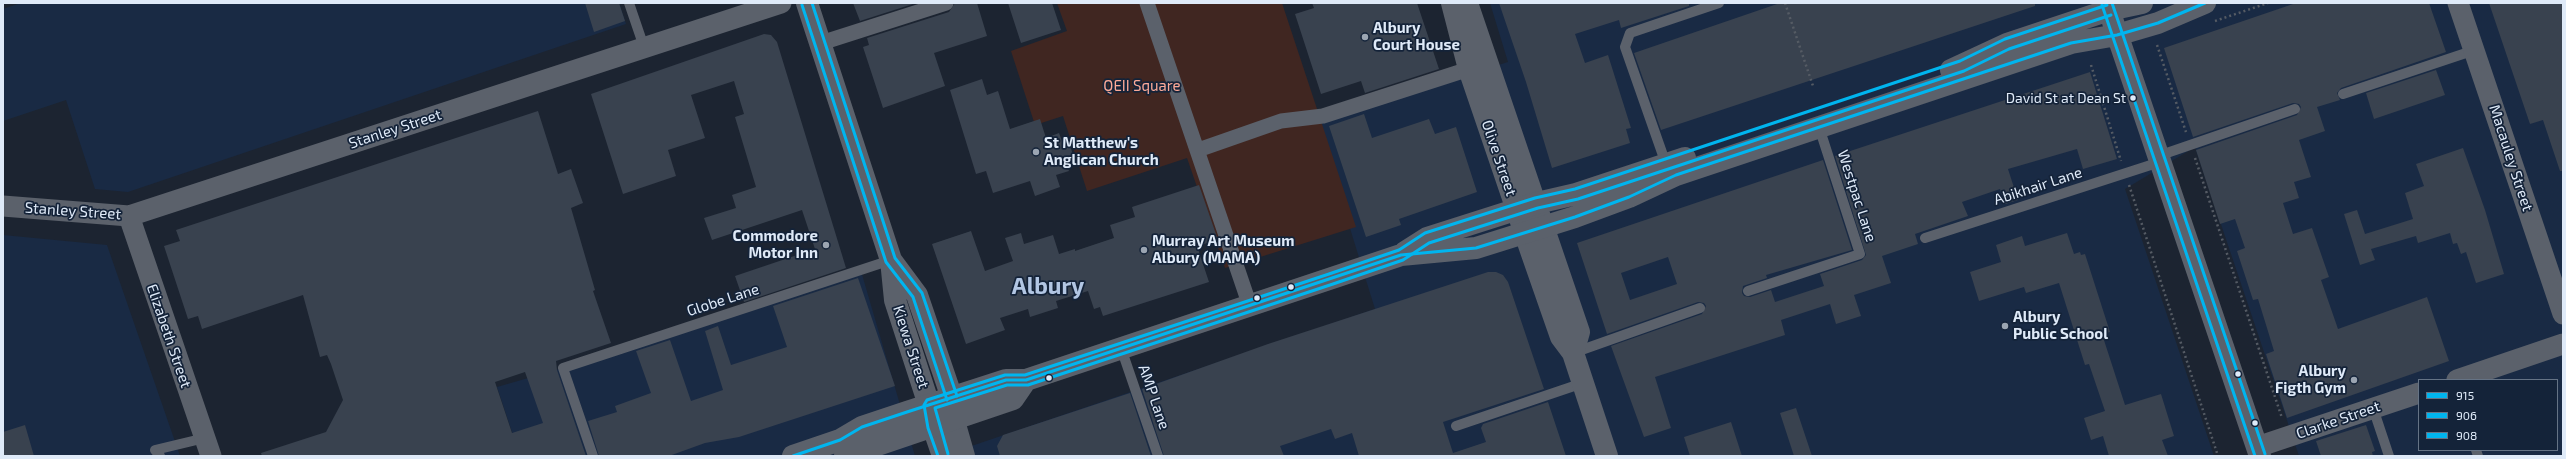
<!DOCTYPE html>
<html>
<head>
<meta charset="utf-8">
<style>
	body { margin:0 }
	#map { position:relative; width:2566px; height:459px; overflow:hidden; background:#1c2431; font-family:"Exo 2",sans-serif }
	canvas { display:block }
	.frame { position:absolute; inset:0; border:4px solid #dfeaf8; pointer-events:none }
	.legend { position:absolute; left:2418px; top:379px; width:140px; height:72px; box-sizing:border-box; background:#142339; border:1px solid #657385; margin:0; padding:5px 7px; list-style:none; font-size:12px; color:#dfeaf8 }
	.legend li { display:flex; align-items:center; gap:8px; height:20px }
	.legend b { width:20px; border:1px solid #657385 }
</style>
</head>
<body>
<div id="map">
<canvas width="2566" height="459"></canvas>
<div class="frame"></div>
<ul class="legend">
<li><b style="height:5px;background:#00b5ef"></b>915</li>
<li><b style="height:5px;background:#00b5ef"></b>906</li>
<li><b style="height:5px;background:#00b5ef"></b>908</li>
</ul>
</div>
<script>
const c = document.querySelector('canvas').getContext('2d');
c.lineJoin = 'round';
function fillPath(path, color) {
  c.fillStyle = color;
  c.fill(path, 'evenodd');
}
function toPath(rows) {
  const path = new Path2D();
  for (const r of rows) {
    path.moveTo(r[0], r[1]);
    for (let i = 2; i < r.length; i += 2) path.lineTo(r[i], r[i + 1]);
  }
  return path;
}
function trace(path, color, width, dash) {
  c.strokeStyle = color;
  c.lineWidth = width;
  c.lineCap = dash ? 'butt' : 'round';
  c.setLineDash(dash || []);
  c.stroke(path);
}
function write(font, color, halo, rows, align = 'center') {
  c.font = font + ' "Exo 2",sans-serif';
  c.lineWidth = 3.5;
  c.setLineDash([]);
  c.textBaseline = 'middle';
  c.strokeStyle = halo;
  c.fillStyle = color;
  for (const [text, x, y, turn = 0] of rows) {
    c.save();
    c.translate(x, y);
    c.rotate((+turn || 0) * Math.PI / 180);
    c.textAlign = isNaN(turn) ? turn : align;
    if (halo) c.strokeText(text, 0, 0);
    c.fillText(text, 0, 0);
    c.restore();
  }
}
fillPath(toPath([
	[21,3,619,3,626,24,128,192,95,189,66,100,3,121,3,9],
	[1490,3,2563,3,2563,456,2299,456,2195,147,2125,189,2214,456,942,456,1375,309,1317,122,1508,62],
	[2419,380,2557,380,2557,450,2419,450],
	[3,235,107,245,180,456,3,456],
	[861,271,915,456,520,456,497,387,563,368]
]), '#192a44');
fillPath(toPath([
	[1057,3,1282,3,1356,227,1225,268,1187,158,1087,191,1063,116,1035,125,1011,51,1067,31]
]), '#402621');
fillPath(toPath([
	[585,3,619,3,625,21,594,32],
	[853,3,916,3,860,21],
	[955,3,977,3,987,36,934,53,945,86,883,108,863,47,869,45,867,38,949,12],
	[1008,3,1052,3,1061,30,1021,43],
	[1312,3,1417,3,1439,69,1365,93,1361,81,1321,94,1295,14,1314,8],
	[1499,3,1689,3,1689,6,1621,28,1619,20,1575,34,1585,63,1608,55,1631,128,1626,129,1630,143,1552,168,1526,82],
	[1780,3,2035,3,2035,6,1661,130,1634,53],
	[2296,3,2429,3,2446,52,2341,88,2337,93,2340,100,2317,107,2325,131,2299,140,2311,177,2294,182,2299,198,2283,203,2293,234,2312,228,2329,277,2321,280,2338,329,2427,297,2449,361,2287,418,2266,354,2274,351,2267,328,2258,299,2253,300,2237,251,2245,248,2235,219,2220,224,2196,150,2297,115,2301,107,2299,104,2293,103,2193,137,2164,48],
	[2489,3,2563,3,2563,171,2560,171,2543,120,2530,124],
	[764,34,771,35,777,42,846,268,744,302,735,276,815,249,802,210,712,240,704,218,736,208,732,195,756,187,735,117,744,114,734,81,691,95,705,138,668,150,676,176,623,194,591,94],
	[2436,70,2445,95,2374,119,2366,93],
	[2090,72,2117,159,2083,169,2077,149,2008,169,2018,200,2005,204,2000,189,1962,202,1968,216,1915,234,1918,244,1882,256,1891,283,1854,295,1861,316,1836,324,1830,304,1781,320,1785,335,1655,377,1671,428,1644,437,1611,346,1702,314,1706,306,1704,303,1698,302,1607,334,1577,243,1823,160,1852,250,1766,275,1767,278,1743,286,1742,293,1744,296,1750,297,1771,290,1775,302,1824,286,1820,274,1862,260,1866,255,1835,156],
	[1668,257,1677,284,1630,300,1621,273],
	[982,79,987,95,998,91,1010,129,1040,119,1046,138,1059,133,1062,141,1068,139,1074,158,1065,161,1069,171,1056,175,1060,187,1035,196,1030,181,993,193,986,171,976,174,950,90],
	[538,111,558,174,571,169,583,203,571,208,595,290,593,291,611,343,556,361,557,370,586,456,262,456,261,453,326,432,343,400,331,364,327,355,320,357,303,295,202,329,198,316,188,319,164,246,180,241,176,230],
	[525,372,543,423,512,433,495,382],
	[1364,114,1372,138,1429,119,1435,134,1456,127,1477,192,1399,219,1401,225,1366,237,1329,126],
	[2463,148,2485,210,2504,274,2476,283,2466,252,2461,254,2457,243,2453,244,2450,233,2418,243,2416,236,2371,249,2375,260,2360,265,2344,214,2357,210,2365,234,2413,219,2405,193,2424,186,2416,164],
	[1199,185,1218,240,1197,246,1209,282,1103,316,1100,307,1094,309,1088,291,1056,301,1058,308,1030,317,1028,309,1000,318,1005,330,966,344,932,244,971,231,985,271,1013,261,1005,238,1021,233,1024,244,1053,235,1059,254,1075,249,1075,251,1114,238,1110,225,1135,217,1132,207],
	[2067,233,2074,254,2080,252,2081,255,2085,254,2110,332,2102,334,2125,405,2161,394,2174,436,2162,440,2168,456,2109,456,2103,436,2091,440,2084,418,2105,411,2089,364,2085,365,2059,283,2026,293,2024,287,1979,301,1970,272,2001,262,1996,245,2022,236,2025,246],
	[1488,272,1496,272,1503,275,1508,282,1544,389,1443,422,1453,453,1486,442,1481,428,1483,424,1548,402,1566,456,1359,456,1352,433,1335,439,1331,429,1280,446,1284,456,1164,456,1142,389,1268,344],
	[858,278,895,386,739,437,705,443,669,456,599,456,588,421,617,412,615,406,651,393,636,351,670,340,691,401,723,390,705,331,718,326,731,365,787,347,773,306],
	[1130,393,1151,456,1000,456,997,446,1003,435],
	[1796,408,1812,456,1794,456,1780,413],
	[1731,422,1742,456,1690,456,1684,437],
	[25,425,34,456,3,456,3,432],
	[2366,425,2375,451,2372,452,2373,456,2321,456,2316,441]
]), '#39424f');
trace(toPath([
	[1785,3,1813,86],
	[2215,21,2268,3],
	[2157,45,2186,132],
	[2091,65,2121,161],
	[2195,158,2282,418],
	[2129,185,2218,456]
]), '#555b64', 2.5, [2, 3]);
trace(toPath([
	[629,3,644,47],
	[2343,94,2475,50],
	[2158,156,2295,109],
	[1666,164,1625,47,1630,33,1719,3],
	[1925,238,2160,162],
	[1748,291,1860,254,1819,127],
	[1121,348,1158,456],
	[1573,353,1700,308],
	[2373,408,2389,456],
	[1456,426,1583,383],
	[2476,450,2478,456],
	[160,456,155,450,205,438],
	[593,456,563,368,891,260]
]), '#5b616b', 10);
trace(toPath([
	[1147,3,1250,306],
	[821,43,946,3],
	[1198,150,1281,121,1323,116,1469,69]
]), '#5b616b', 15);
trace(toPath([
	[2458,3,2563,314],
	[3,206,129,216,781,3],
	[129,216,211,456],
	[2457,380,2563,344],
	[2257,447,2419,393]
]), '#5b616b', 21);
trace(toPath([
	[807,3,891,260,895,300,929,405],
	[1452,3,1469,69,1531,251,1561,337,1573,353,1607,456],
	[1467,3,1579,332,1573,353],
	[891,260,917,295,952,398],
	[954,421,964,456],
	[933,427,943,456]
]), '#5b616b', 22);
trace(toPath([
	[2113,22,2260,456],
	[1951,70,2007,44,2109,10,2142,3],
	[1405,252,1427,238,1537,203,1576,194,1685,158],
	[793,456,840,440,862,427,907,412,1006,380,1026,380,1401,255,1476,248,1575,217,1629,197,1676,175,2071,43,2117,35,2158,23,2205,3],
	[845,456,1013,399,1026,380]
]), '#5b616b', 22);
trace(toPath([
	[793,456,840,440,862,427,907,412,1006,380,1026,380,1401,255,1476,248,1575,217,1629,197,1676,175,2071,43,2117,35,2158,23,2205,3]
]), '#00b5ef', 3);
trace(toPath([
	[802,5,886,262,913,297,947,400],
	[2102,5,2255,456],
	[948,454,935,408,1007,385,1028,385,1333,284,1403,260,1429,243,1538,208,1578,199,1964,71,2009,49,2111,15]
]), '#00b5ef', 3);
trace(toPath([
	[812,3,895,258,922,293,957,396],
	[2112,3,2265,454],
	[938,456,928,428,924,405,927,400,1005,375,1025,375,1329,274,1399,250,1425,233,1535,198,1575,189,1960,61,2005,39,2107,5]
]), '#00b5ef', 3);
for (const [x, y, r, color] of [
	[1365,37,4,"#9ba5b2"],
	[2133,98,3.5,"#dfeaf8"],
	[1036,152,4,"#9ba5b2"],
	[826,245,4,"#9ba5b2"],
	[1144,250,4,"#9ba5b2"],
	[1291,287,3.5,"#dfeaf8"],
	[1257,298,3.5,"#dfeaf8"],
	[2005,326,4,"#9ba5b2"],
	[2238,374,3.5,"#dfeaf8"],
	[1049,378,3.5,"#dfeaf8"],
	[2354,380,4,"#9ba5b2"],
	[2255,423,3.5,"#dfeaf8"]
]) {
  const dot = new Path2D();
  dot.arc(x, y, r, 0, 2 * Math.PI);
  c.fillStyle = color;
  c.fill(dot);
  trace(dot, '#142339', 1.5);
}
write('14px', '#dfeaf8', '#142339', [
	["David St at Dean St",2126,98]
], 'right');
write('bold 15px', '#dfeaf8', '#142339', [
	["Albury",1373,28],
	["Court House",1373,45],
	["St Matthew's",1044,143],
	["Anglican Church",1044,160],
	["Commodore",818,236,"right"],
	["Motor Inn",818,253,"right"],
	["Murray Art Museum",1152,241],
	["Albury (MAMA)",1152,258],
	["Albury",2013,317],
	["Public School",2013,334],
	["Albury",2346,371,"right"],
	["Figth Gym",2346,388,"right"]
], 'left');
write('15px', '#fba997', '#142339', [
	["QEII Square",1142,86]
]);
write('15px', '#dfeaf8', '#142339', [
	["Stanley Street",395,129,-18],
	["Olive Street",1499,158,71],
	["Macauley Street",2511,158,72],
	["Abikhair Lane",2038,186,-18],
	["Westpac Lane",1857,196,72],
	["Stanley Street",73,211,4],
	["Globe Lane",723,300,-18],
	["Elizabeth Street",169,336,71],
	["Kiewa Street",911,347,72],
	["AMP Lane",1154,397,71],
	["Clarke Street",2338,420,-19]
]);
write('bold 23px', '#b2c6e3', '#142339', [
	["Albury",1048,286]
]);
</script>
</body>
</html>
